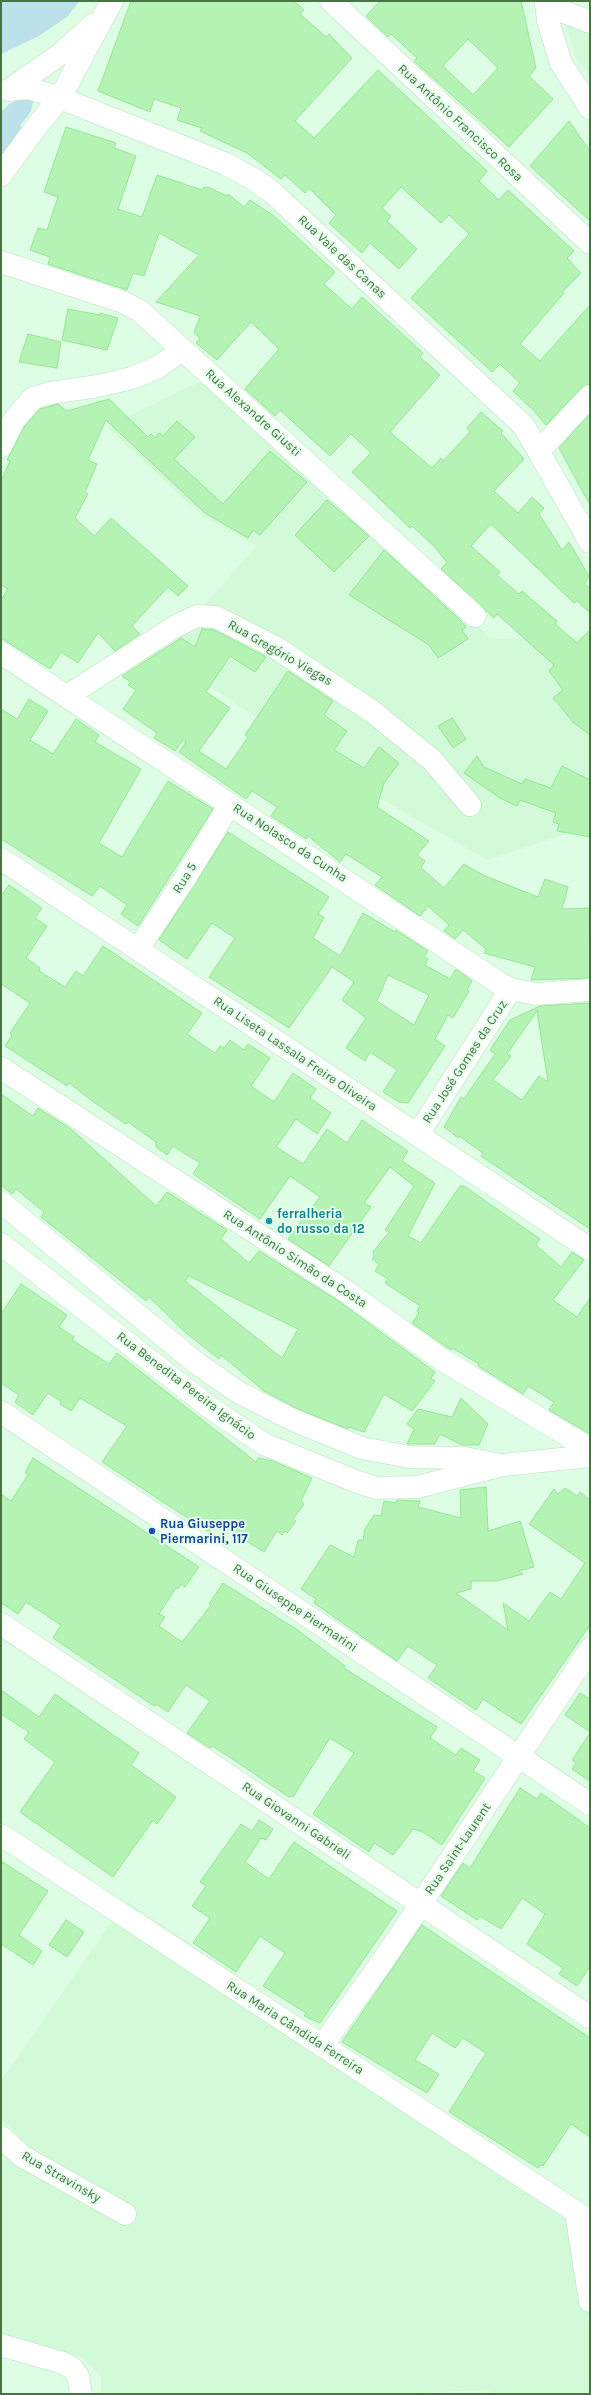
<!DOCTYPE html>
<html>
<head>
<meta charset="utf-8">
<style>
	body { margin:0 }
	#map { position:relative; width:591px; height:2395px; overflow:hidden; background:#ddfde4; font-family:Karla,sans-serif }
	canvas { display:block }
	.frame { position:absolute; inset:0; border:2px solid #477345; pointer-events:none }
</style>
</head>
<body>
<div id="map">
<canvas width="591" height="2395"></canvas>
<div class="frame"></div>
</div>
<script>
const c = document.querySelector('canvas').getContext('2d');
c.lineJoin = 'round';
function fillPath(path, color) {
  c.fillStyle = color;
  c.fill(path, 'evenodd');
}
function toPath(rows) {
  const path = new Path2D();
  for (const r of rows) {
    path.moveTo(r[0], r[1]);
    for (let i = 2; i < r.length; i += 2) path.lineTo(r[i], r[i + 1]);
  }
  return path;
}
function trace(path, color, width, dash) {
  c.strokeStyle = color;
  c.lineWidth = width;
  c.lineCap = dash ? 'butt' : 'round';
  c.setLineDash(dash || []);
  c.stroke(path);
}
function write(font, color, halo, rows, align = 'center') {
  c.font = font + ' Karla,sans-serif';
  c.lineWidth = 4;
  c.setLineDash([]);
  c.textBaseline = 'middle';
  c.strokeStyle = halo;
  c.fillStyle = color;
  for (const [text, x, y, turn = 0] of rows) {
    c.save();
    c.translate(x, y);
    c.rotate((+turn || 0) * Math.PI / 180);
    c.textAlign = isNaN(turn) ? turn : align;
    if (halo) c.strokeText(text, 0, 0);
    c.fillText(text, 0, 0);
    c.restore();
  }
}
fillPath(toPath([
	[560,1,566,1,590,11,590,77,575,56],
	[201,381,492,639,590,636,590,826,488,860,372,794,196,677,170,624,203,606,257,546,203,516,107,427],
	[126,1901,590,2212,590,2394,491,2394,488,2390,389,2394,101,2394,101,2377,84,2358,1,2333,1,2148,26,2146,1,2118,1,2081]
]), '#d2fad8');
fillPath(toPath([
	[1,1,80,1,67,17,39,36,1,54],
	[27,96,31,97,33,102,31,111,20,126,24,129,1,156,1,112,9,104]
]), '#bce1ea');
const building = toPath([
	[131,1,294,1,304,10,300,14,326,37,329,34,352,58,295,121,314,138,378,70,487,171,479,181,499,200,508,190,574,251,567,258,581,273,562,292,564,293,520,344,540,361,590,305,590,384,581,388,546,425,534,411,513,391,520,383,500,364,492,372,411,298,469,234,449,215,441,223,401,187,382,208,391,216,387,221,417,249,399,269,370,243,362,253,329,223,336,215,309,188,305,193,285,175,281,179,247,153,200,131,202,128,177,120,181,108,154,99,150,112,98,91,131,1],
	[380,1,521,1,536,68,529,76,553,99,509,147,414,61,417,58,391,34,388,37,366,16,380,1],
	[468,39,498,68,473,95,443,66,468,39],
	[569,121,590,151,590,221,530,166,569,121],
	[66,127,116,143,114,148,136,156,118,209,142,217,157,175,202,190,204,187,210,188,227,196,228,194,244,207,250,200,274,216,335,272,324,284,352,309,362,297,423,353,420,357,440,375,390,432,432,468,441,458,443,461,470,432,467,428,481,412,503,431,501,433,524,459,494,491,518,513,532,497,544,508,539,514,562,550,569,542,589,576,585,584,590,589,590,613,577,601,574,603,491,524,471,546,500,572,497,575,519,594,522,591,557,621,555,624,577,643,590,630,590,735,574,723,553,698,563,690,549,671,554,665,497,614,494,618,486,611,441,569,447,563,435,547,412,526,410,528,352,472,371,453,351,434,330,456,280,410,275,416,245,389,279,349,251,322,217,360,196,343,200,338,194,333,200,316,156,302,199,255,159,233,144,276,133,273,127,290,48,264,50,257,30,250,38,228,47,230,58,197,44,192,66,127],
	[68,309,100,315,100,313,118,318,107,350,62,340,68,309],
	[28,334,61,342,57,368,19,362,28,334],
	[109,399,148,437,151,434,155,438,159,433,163,436,177,421,195,437,174,459,223,504,270,451,307,482,260,535,253,530,248,538,205,513,106,420,88,460,97,464,85,492,88,494,75,518,94,536,111,518,188,586,178,596,168,587,132,626,140,634,115,651,98,633,78,663,61,652,50,669,1,638,1,600,8,589,1,585,1,481,10,461,7,460,24,427,40,409,58,404,67,411,109,399],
	[590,414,590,505,559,448,590,414],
	[327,500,369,536,334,572,295,535,327,500],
	[384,550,460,620,466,627,462,630,468,639,438,658,429,645,349,595,384,550],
	[202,629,214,630,266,657,255,672,230,656,206,692,230,708,199,751,226,769,248,737,245,735,288,671,333,701,324,715,347,731,334,750,364,768,379,747,399,763,384,783,377,807,429,841,417,855,425,861,421,868,444,888,464,864,483,875,538,897,545,879,568,887,562,909,589,908,590,978,531,980,535,967,484,953,486,949,463,930,455,939,444,931,449,925,428,906,420,916,375,885,382,877,346,854,340,862,308,836,306,839,271,816,277,807,252,791,246,799,179,752,186,742,183,740,175,751,154,738,157,733,123,709,136,690,128,685,131,682,122,676,181,638,195,647,202,629],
	[29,699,48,711,30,740,53,754,76,719,99,735,95,742,141,769,99,843,122,857,168,781,213,809,138,926,121,914,127,905,100,886,92,896,1,839,1,709,17,719,29,699],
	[452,718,466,739,453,748,438,726,452,718],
	[477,756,484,767,522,784,525,779,551,788,562,766,590,780,590,837,557,831,559,824,553,822,556,813,520,800,517,806,500,798,464,773,477,756],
	[228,832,329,897,318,914,324,917,313,938,340,956,363,913,395,932,396,930,428,951,424,957,428,959,425,965,450,979,456,969,472,981,467,990,469,991,453,1018,448,1015,435,1039,445,1046,408,1103,399,1102,383,1092,397,1070,370,1052,365,1061,346,1048,366,1018,342,1000,354,982,332,967,289,1028,209,977,235,938,212,923,187,959,159,940,228,832],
	[388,975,429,995,414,1025,377,1001,388,975],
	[9,885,42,908,35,918,47,926,26,958,40,968,39,971,65,987,76,971,83,976,103,946,202,1013,187,1034,215,1053,220,1046,224,1048,230,1040,244,1050,248,1044,270,1058,251,1086,274,1102,293,1073,316,1089,310,1098,331,1113,317,1134,296,1119,276,1147,303,1164,327,1129,347,1143,362,1120,408,1151,402,1161,435,1183,408,1236,421,1243,460,1186,464,1186,540,1239,536,1245,561,1267,572,1252,584,1260,553,1300,577,1317,590,1298,590,1434,549,1410,554,1402,528,1386,523,1394,478,1366,479,1364,452,1348,451,1350,412,1323,419,1313,417,1311,420,1306,385,1283,388,1279,375,1271,379,1264,372,1259,374,1257,373,1252,389,1232,385,1230,414,1186,390,1167,364,1203,371,1207,329,1266,288,1239,320,1197,290,1176,260,1219,193,1174,200,1163,173,1146,167,1155,156,1147,156,1142,128,1122,126,1124,92,1101,69,1083,67,1086,5,1046,12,1035,10,1033,30,1003,1,984,1,896,9,885],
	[590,1003,590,1229,481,1156,483,1153,459,1136,458,1138,444,1127,461,1097,464,1099,495,1054,490,1050,510,1020,540,1006,590,1003],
	[537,1011,548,1082,539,1076,522,1100,493,1080,511,1056,507,1054,537,1011],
	[1,1094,33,1116,38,1108,71,1129,156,1206,167,1192,227,1230,221,1239,249,1263,259,1251,340,1302,435,1372,431,1378,435,1381,412,1411,384,1394,364,1432,349,1427,348,1429,298,1409,264,1391,221,1355,219,1359,186,1333,149,1297,146,1301,41,1217,44,1212,16,1189,12,1194,1,1185,1,1094],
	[189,1276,298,1329,282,1358,185,1281,189,1276],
	[21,1284,67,1315,59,1327,74,1337,72,1340,109,1364,117,1353,256,1462,258,1458,273,1461,312,1478,301,1501,304,1504,293,1519,296,1521,287,1533,285,1531,282,1535,277,1531,264,1552,216,1522,209,1532,102,1462,127,1426,80,1398,71,1411,60,1404,61,1401,48,1393,33,1415,15,1402,19,1395,1,1383,1,1314,21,1284],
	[461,1398,488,1424,479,1445,462,1445,440,1434,435,1444,407,1444,414,1429,407,1424,418,1409,452,1417,461,1398],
	[33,1458,199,1567,185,1587,181,1584,178,1589,176,1588,159,1614,165,1617,159,1626,182,1642,211,1605,209,1604,223,1583,299,1631,345,1666,344,1668,437,1727,430,1738,456,1755,461,1748,480,1760,473,1771,485,1778,442,1845,423,1832,413,1829,393,1855,374,1843,369,1852,313,1814,354,1753,330,1738,293,1797,290,1796,289,1797,231,1758,212,1746,210,1748,187,1733,210,1701,186,1685,168,1712,156,1704,154,1706,53,1638,61,1625,26,1602,18,1614,1,1603,1,1494,11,1501,28,1475,25,1473,33,1458],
	[486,1487,488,1531,520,1521,534,1567,518,1571,523,1574,497,1581,471,1581,471,1589,456,1593,508,1630,503,1603,529,1621,550,1592,561,1599,585,1563,529,1524,554,1489,558,1494,565,1488,577,1496,580,1492,590,1500,590,1625,521,1724,483,1699,476,1710,428,1678,437,1665,408,1646,397,1661,314,1603,316,1599,301,1589,330,1545,354,1557,358,1540,363,1540,365,1529,374,1515,381,1516,384,1501,396,1503,397,1500,420,1501,418,1507,461,1518,460,1490,486,1487],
	[1,1690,39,1717,55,1694,139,1753,131,1765,176,1797,157,1824,153,1820,113,1877,20,1812,55,1762,24,1739,29,1732,1,1714,1,1690],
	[580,1693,590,1699,590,1732,565,1715,580,1693],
	[590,1733,590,1781,572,1769,576,1763,572,1760,590,1733],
	[520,1788,537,1799,541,1793,590,1828,590,1966,577,1986,559,1974,563,1968,527,1944,545,1914,522,1898,501,1929,480,1916,477,1920,441,1896,463,1863,470,1868,520,1788],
	[259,1820,273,1829,266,1840,261,1838,245,1862,269,1879,294,1842,397,1911,320,2023,304,2016,306,2013,263,1986,285,1953,260,1936,236,1972,193,1943,210,1918,192,1906,206,1886,200,1882,241,1824,252,1831,259,1820],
	[1,1861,48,1891,19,1935,42,1951,33,1965,1,1944,1,1861],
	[66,1920,84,1932,67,1957,49,1945,66,1920],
	[422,1925,590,2038,590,2137,571,2124,543,2166,541,2165,538,2168,449,2112,486,2053,463,2038,455,2048,432,2033,415,2060,439,2074,427,2093,342,2042,422,1925]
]);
fillPath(building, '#b4f3b4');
trace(building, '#95e694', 1);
const minor = toPath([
	[331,1,590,243],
	[546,1,548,21,561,63,590,108],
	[546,5,590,22],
	[9,90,28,88,60,98,226,164,255,180,273,193,524,426,590,542],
	[9,90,62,53,94,24],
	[1,175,33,131,60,98,112,1],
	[1,262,123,302,140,311,475,616],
	[1,446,14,420,33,398,50,393,98,386,132,378,158,367,183,350],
	[539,451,590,396],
	[1,653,499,983,511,989,536,994,590,990],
	[67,696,176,626,197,616,216,617,275,647,373,712,432,760,470,805],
	[1,859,590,1249],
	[138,949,184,880,230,804],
	[1,1068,347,1292,441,1359,590,1449],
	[418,1134,511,989],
	[1,1202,195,1362,238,1392,293,1420,362,1448,409,1457,465,1458,500,1465],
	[1,1244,212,1409,264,1444,355,1481,376,1488,417,1487,503,1465,590,1456],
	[1,1412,590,1804],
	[1,1624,590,2017],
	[1,1835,590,2221],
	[322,2046,387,1955,590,1649],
	[1,2137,22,2156,125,2214],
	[576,2212,590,2301],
	[1,2345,63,2363,72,2368,78,2376,81,2394]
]);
trace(minor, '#bae1bd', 23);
trace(minor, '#fff', 22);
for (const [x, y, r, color] of [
	[269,1221,4,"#0f9aa8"],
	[152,1531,4,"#1a4fb4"]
]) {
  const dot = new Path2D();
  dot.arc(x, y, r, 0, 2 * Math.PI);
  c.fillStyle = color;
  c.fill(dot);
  trace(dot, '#e4ffea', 1.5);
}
write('13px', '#477345', '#e4ffea', [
	["Rua Antônio Francisco Rosa",460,123,43],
	["Rua Vale das Canas",342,257,43],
	["Rua Alexandre Giusti",253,413,42],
	["Rua Gregório Viegas",280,653,30],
	["Rua Nolasco da Cunha",290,843,33],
	["Rua 5",185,878,-58],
	["Rua Liseta Lassala Freire Oliveira",295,1054,34],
	["Rua José Gomes da Cruz",465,1062,-57],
	["Rua Antônio Simão da Costa",295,1259,33],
	["Rua Benedita Pereira Ignácio",186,1386,37],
	["Rua Giuseppe Piermarini",295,1608,34],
	["Rua Giovanni Gabrieli",296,1821,34],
	["Rua Saint-Laurent",458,1849,-56],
	["Rua Maria Cândida Ferreira",295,2028,33],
	["Rua Stravinsky",61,2177,30]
]);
write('bold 13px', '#0d838f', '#e4ffea', [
	["ferralheria",277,1214],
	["do russo da 12",277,1229]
], 'left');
write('bold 13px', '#164399', '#e4ffea', [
	["Rua Giuseppe",160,1524],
	["Piermarini, 117",160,1539]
], 'left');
</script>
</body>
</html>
